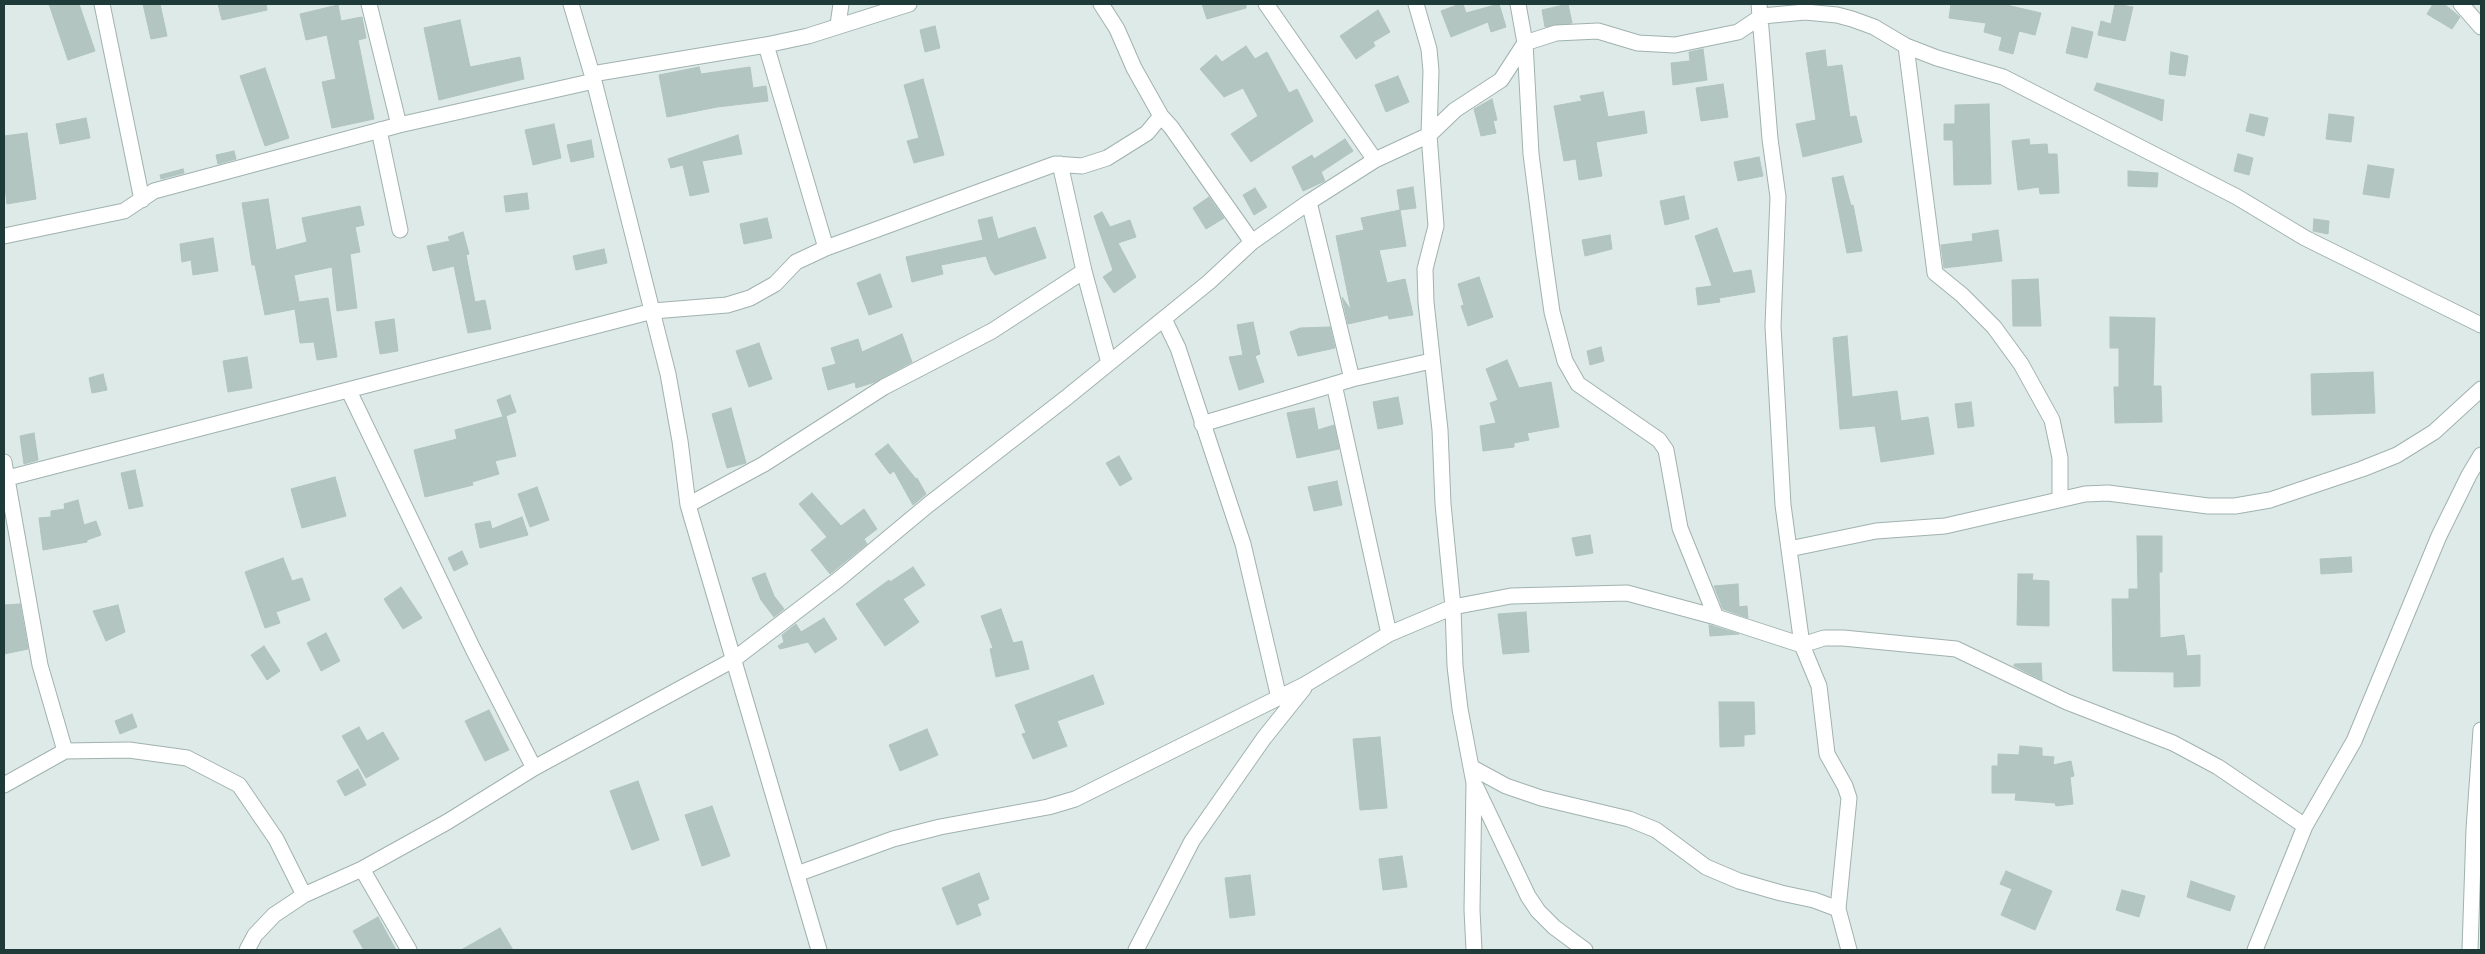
<!DOCTYPE html>
<html>
<head>
<meta charset="utf-8">
<style>
	body { margin:0 }
	#map { position:relative; width:2485px; height:954px; overflow:hidden; background:#ddeae7; font-family:"Space Grotesk",sans-serif }
	canvas { display:block }
	.frame { position:absolute; inset:0; border:5px solid #1e3a39; pointer-events:none }
</style>
</head>
<body>
<div id="map">
<canvas width="2485" height="954"></canvas>
<div class="frame"></div>
</div>
<script>
const c = document.querySelector('canvas').getContext('2d');
c.lineJoin = 'round';
function fillPath(path, color) {
  c.fillStyle = color;
  c.fill(path, 'evenodd');
}
function toPath(rows) {
  const path = new Path2D();
  for (const r of rows) {
    path.moveTo(r[0], r[1]);
    for (let i = 2; i < r.length; i += 2) path.lineTo(r[i], r[i + 1]);
  }
  return path;
}
function trace(path, color, width, dash) {
  c.strokeStyle = color;
  c.lineWidth = width;
  c.lineCap = dash ? 'butt' : 'round';
  c.setLineDash(dash || []);
  c.stroke(path);
}
const building = toPath([
	[49,4,79,4,95,51,68,60,49,4],
	[143,4,160,4,167,36,151,39,143,4],
	[218,4,266,4,267,10,222,20,218,4],
	[1202,4,1246,4,1246,8,1207,19,1202,4],
	[1460,4,1463,4,1466,13,1499,4,1506,27,1491,32,1488,22,1451,37,1441,11,1460,4],
	[1568,4,1572,23,1545,27,1542,10,1568,4],
	[1951,4,2002,4,2041,13,2035,35,2019,31,2013,54,1999,50,2002,37,1984,32,1986,23,1949,18,1951,4],
	[2115,4,2133,7,2125,41,2098,35,2101,21,2111,24,2115,4],
	[2433,4,2444,4,2460,17,2452,29,2427,14,2433,4],
	[338,5,341,21,362,17,366,38,358,40,374,119,332,128,322,82,336,79,327,35,306,40,300,14,338,5],
	[1378,10,1390,32,1373,42,1375,46,1356,59,1340,36,1378,10],
	[460,20,470,67,520,57,524,79,439,100,424,28,460,20],
	[935,26,940,48,925,52,920,30,935,26],
	[2072,27,2093,32,2087,58,2066,53,2072,27],
	[1246,46,1255,59,1267,52,1289,93,1297,89,1313,121,1251,162,1231,134,1258,116,1243,88,1224,97,1200,69,1216,55,1222,62,1246,46],
	[1703,49,1707,80,1673,85,1671,63,1690,61,1689,52,1703,49],
	[1825,50,1827,67,1842,65,1850,117,1856,116,1862,142,1803,157,1796,124,1816,120,1806,53,1825,50],
	[2171,52,2188,56,2185,76,2169,74,2171,52],
	[699,67,701,74,750,67,753,88,766,86,768,101,717,107,667,117,659,75,699,67],
	[265,68,289,138,265,146,240,76,265,68],
	[1398,76,1409,102,1386,112,1375,85,1398,76],
	[923,79,944,155,914,163,907,141,919,138,904,85,923,79],
	[2097,83,2164,100,2162,121,2094,90,2097,83],
	[1723,84,1728,117,1701,121,1696,88,1723,84],
	[1603,92,1608,117,1644,111,1647,133,1596,142,1602,176,1579,180,1576,159,1564,161,1554,106,1582,101,1580,96,1603,92],
	[1492,99,1497,120,1493,121,1496,133,1481,136,1474,109,1492,99],
	[1989,104,1991,184,1954,185,1953,140,1944,140,1944,124,1955,124,1955,105,1989,104],
	[2250,114,2268,118,2264,136,2246,131,2250,114],
	[2329,114,2354,117,2351,142,2326,139,2329,114],
	[86,118,90,138,60,144,56,124,86,118],
	[554,124,561,158,533,165,525,130,554,124],
	[27,133,36,199,7,204,4,180,4,136,27,133],
	[738,135,742,154,702,161,709,192,690,196,683,165,671,168,668,159,738,135],
	[1345,139,1353,151,1321,172,1325,181,1303,191,1292,167,1312,155,1314,159,1345,139],
	[2029,139,2030,145,2047,144,2048,154,2057,154,2059,193,2040,194,2039,187,2018,190,2012,141,2029,139],
	[591,140,594,157,571,162,567,145,591,140],
	[234,151,236,159,218,164,216,155,234,151],
	[2238,154,2253,158,2249,175,2234,171,2238,154],
	[1759,157,1763,176,1738,181,1734,162,1759,157],
	[2368,165,2394,169,2389,198,2363,194,2368,165],
	[183,169,184,173,161,179,160,175,183,169],
	[2128,171,2158,173,2157,187,2128,186,2128,171],
	[1843,176,1851,206,1853,205,1862,251,1847,253,1832,178,1843,176],
	[1413,187,1416,208,1400,210,1406,246,1379,250,1387,283,1405,279,1413,315,1389,319,1388,315,1348,324,1342,297,1351,310,1336,236,1364,230,1361,218,1400,210,1397,190,1413,187],
	[1255,188,1267,207,1254,215,1243,195,1255,188],
	[527,193,529,209,506,212,504,196,527,193],
	[1684,196,1689,219,1665,225,1660,201,1684,196],
	[1209,197,1224,218,1206,229,1193,208,1209,197],
	[268,199,276,250,307,242,302,218,360,206,364,225,355,227,360,252,350,254,357,308,337,311,332,267,294,275,299,302,328,298,337,357,317,360,314,342,300,343,295,309,265,315,255,265,252,265,242,203,268,199],
	[1102,212,1110,227,1130,220,1136,237,1118,243,1136,277,1114,293,1103,277,1113,270,1094,216,1102,212],
	[992,217,998,239,1035,227,1046,258,995,275,991,270,986,256,941,265,943,274,912,282,906,257,983,240,978,220,992,217],
	[767,218,772,238,744,244,740,224,767,218],
	[2314,219,2329,221,2328,234,2313,231,2314,219],
	[1717,228,1733,273,1751,270,1755,292,1719,298,1720,302,1698,305,1696,288,1712,286,1695,236,1717,228],
	[1998,230,2002,261,1944,268,1941,245,1973,241,1972,234,1998,230],
	[463,232,469,254,466,255,475,302,485,300,491,329,468,333,454,266,433,271,427,246,450,241,448,237,463,232],
	[1610,235,1612,249,1585,256,1582,240,1610,235],
	[213,238,218,271,193,275,191,260,182,262,180,244,213,238],
	[604,249,607,263,576,270,573,256,604,249],
	[880,274,892,307,869,315,857,283,880,274],
	[1479,277,1493,317,1468,326,1461,306,1464,305,1458,284,1479,277],
	[2038,279,2041,326,2013,326,2012,280,2038,279],
	[2110,317,2155,318,2153,386,2161,386,2162,422,2115,423,2114,387,2119,387,2119,348,2110,348,2110,317],
	[394,319,398,351,380,354,375,322,394,319],
	[1253,322,1260,354,1255,356,1264,382,1239,390,1229,357,1243,355,1237,325,1253,322],
	[1330,327,1335,348,1298,356,1290,332,1300,328,1330,327],
	[902,334,912,362,875,382,856,388,855,382,828,390,822,368,836,364,831,348,858,339,862,352,902,334],
	[1847,336,1852,397,1897,391,1901,421,1928,417,1934,454,1881,462,1875,426,1840,429,1833,338,1847,336],
	[759,343,772,379,749,387,736,351,759,343],
	[1601,347,1604,361,1590,365,1587,351,1601,347],
	[247,357,252,388,228,392,223,361,247,357],
	[1507,360,1519,388,1551,382,1559,427,1527,433,1529,440,1514,443,1514,447,1483,451,1480,426,1496,423,1490,403,1498,400,1486,369,1507,360],
	[2373,372,2375,413,2312,415,2311,374,2373,372],
	[103,374,107,390,92,393,89,378,103,374],
	[510,395,516,412,503,417,497,400,510,395],
	[1398,397,1403,424,1378,429,1373,402,1398,397],
	[1971,402,1974,426,1958,428,1955,404,1971,402],
	[731,408,746,463,727,468,712,414,731,408],
	[1314,408,1318,430,1334,425,1339,449,1297,458,1287,413,1314,408],
	[506,416,516,456,495,461,499,474,472,482,473,485,425,497,414,450,457,439,455,430,506,416],
	[34,433,38,460,24,464,20,436,34,433],
	[888,444,916,479,917,478,926,494,913,505,894,471,890,474,875,454,888,444],
	[1119,456,1132,479,1120,486,1106,463,1119,456],
	[135,470,143,506,129,509,121,473,135,470],
	[335,477,346,516,302,528,291,489,335,477],
	[1337,481,1342,505,1314,511,1308,487,1337,481],
	[537,487,549,520,530,527,518,494,537,487],
	[812,493,841,526,864,509,877,529,864,539,867,544,830,574,811,550,827,537,799,504,812,493],
	[78,500,84,525,96,521,101,535,87,540,87,542,43,550,39,518,51,517,51,511,65,509,64,504,78,500],
	[522,517,528,535,480,548,475,524,490,521,492,529,522,517],
	[1590,535,1593,553,1576,556,1572,538,1590,535],
	[2137,536,2162,536,2162,572,2159,572,2160,638,2184,635,2187,656,2200,655,2200,686,2174,687,2174,672,2113,671,2112,599,2129,599,2129,589,2138,589,2137,536],
	[462,551,468,564,454,571,448,558,462,551],
	[2351,557,2352,572,2321,574,2320,559,2351,557],
	[283,558,292,581,302,578,310,600,276,612,280,623,265,628,245,572,283,558],
	[913,567,925,585,903,599,919,622,885,646,856,604,889,580,890,582,913,567],
	[765,573,774,596,784,609,774,617,761,600,752,578,765,573],
	[2018,574,2033,574,2032,580,2049,581,2049,626,2017,625,2018,574],
	[1738,584,1739,607,1747,606,1748,618,1723,609,1714,586,1738,584],
	[401,587,422,618,403,629,384,599,401,587],
	[20,604,28,649,4,654,4,605,20,604],
	[118,605,125,632,106,641,93,611,118,605],
	[1001,609,1013,643,1022,641,1029,669,996,677,990,649,993,648,981,616,1001,609],
	[1526,612,1529,652,1503,654,1498,614,1526,612],
	[824,618,837,639,815,653,808,642,780,649,778,646,784,642,782,635,796,624,801,632,824,618],
	[1709,625,1713,626,1739,634,1710,636,1709,625],
	[326,633,340,661,321,671,307,643,326,633],
	[264,646,280,671,267,680,251,655,264,646],
	[2041,663,2042,680,2014,666,2014,664,2041,663],
	[1093,675,1104,704,1057,721,1067,746,1033,759,1022,734,1026,733,1015,705,1093,675],
	[1719,702,1754,702,1755,734,1744,735,1744,746,1720,747,1719,702],
	[489,710,509,750,485,761,465,721,489,710],
	[132,714,137,727,120,734,115,721,132,714],
	[359,727,367,741,383,732,399,759,366,778,342,736,359,727],
	[927,729,938,755,900,771,889,745,927,729],
	[1380,737,1387,808,1360,810,1353,739,1380,737],
	[2020,746,2042,748,2042,756,2054,757,2053,765,2071,761,2074,776,2070,777,2073,804,2056,806,2055,803,2015,800,2016,793,1992,793,1992,766,1998,766,1998,754,2019,755,2020,746],
	[358,769,366,785,345,796,337,781,358,769],
	[638,781,659,840,632,850,610,791,638,781],
	[712,806,730,856,702,866,685,815,712,806],
	[1402,856,1407,887,1383,890,1379,859,1402,856],
	[2006,871,2052,891,2035,930,2001,915,2012,889,2000,884,2006,871],
	[979,873,989,899,977,904,981,915,957,925,942,888,979,873],
	[1250,875,1255,915,1230,918,1225,878,1250,875],
	[2191,881,2235,896,2230,911,2187,897,2191,881],
	[2122,890,2145,896,2139,917,2116,910,2122,890],
	[378,917,396,950,364,950,353,931,378,917],
	[500,928,513,950,461,950,500,928]
]);
fillPath(building, '#b3c5c1');
trace(building, '#b0c4c0', 1);
const minor = toPath([
	[102,4,142,200],
	[369,4,399,125],
	[571,4,594,81,668,374,680,441,688,505,819,950],
	[1101,4,1117,29,1134,68,1161,116],
	[1266,4,1375,160],
	[1416,4,1429,49,1431,71,1429,135,1436,226,1425,269,1426,302,1440,430,1443,504,1453,607,1455,666,1460,709,1474,783,1472,910,1474,950],
	[1518,4,1525,43,1531,154,1544,256,1552,312,1565,361,1578,384,1659,440,1666,450,1680,528,1716,617],
	[1759,4,1770,139,1778,197,1773,326,1783,505,1802,645,1819,686,1827,754,1845,786,1849,798,1838,909,1849,950],
	[2461,4,2481,27],
	[838,25,841,4],
	[766,45,826,248],
	[1906,46,1935,273,1962,295,1994,327,2021,364,2052,420,2060,458,2060,498],
	[592,74,766,45,808,36,909,4],
	[379,130,400,230],
	[1060,164,1084,271,1109,363],
	[1309,202,1352,379],
	[4,236,124,211,154,191,399,125,594,81],
	[1164,319,1178,348,1243,544,1279,698],
	[1334,384,1389,634],
	[349,391,473,649,534,768],
	[1202,424,1352,379,1431,361],
	[4,462,40,665,65,751],
	[4,479,653,311,727,305,750,298,775,284,796,262,826,248,1055,164,1082,166,1107,158,1147,133,1161,116,1171,127,1252,242],
	[688,505,764,464,884,387,992,331,1084,271],
	[1789,549,1876,531,1945,526,2085,494,2108,493,2208,506,2235,506,2270,500,2362,469,2397,455,2434,432,2481,389],
	[1471,767,1506,786,1541,798,1629,819,1656,830,1706,867,1739,881,1781,893,1814,900,1838,909],
	[4,785,65,751,129,750,187,758,239,785,276,839,304,895],
	[1476,787,1528,896,1538,911,1554,927,1585,950],
	[362,869,409,950],
	[797,874,893,839,940,827,1048,807,1075,799,1306,684,1389,634,1453,607,1511,596,1627,593,1716,617,1802,645,1824,638,1843,638,1956,649,2067,702,2173,743,2218,767,2305,826],
	[247,950,255,935,274,915,304,895,362,869,447,822,534,768,733,660,839,579,928,505,1066,398,1209,282,1252,242,1309,202,1375,160,1429,135,1455,110,1501,80,1525,43,1556,33,1598,31,1638,43,1675,45,1738,32,1762,16,1805,12,1837,15,1852,19,1874,27,1906,46,1937,58,2003,77,2237,197,2305,238,2481,325],
	[1136,950,1192,841,1264,738,1304,688],
	[2255,950,2305,826,2354,741,2439,536,2469,475,2481,455],
	[2470,950,2474,829,2481,730]
]);
trace(minor, '#a0b2af', 17);
trace(minor, '#fff', 15);
</script>
</body>
</html>
